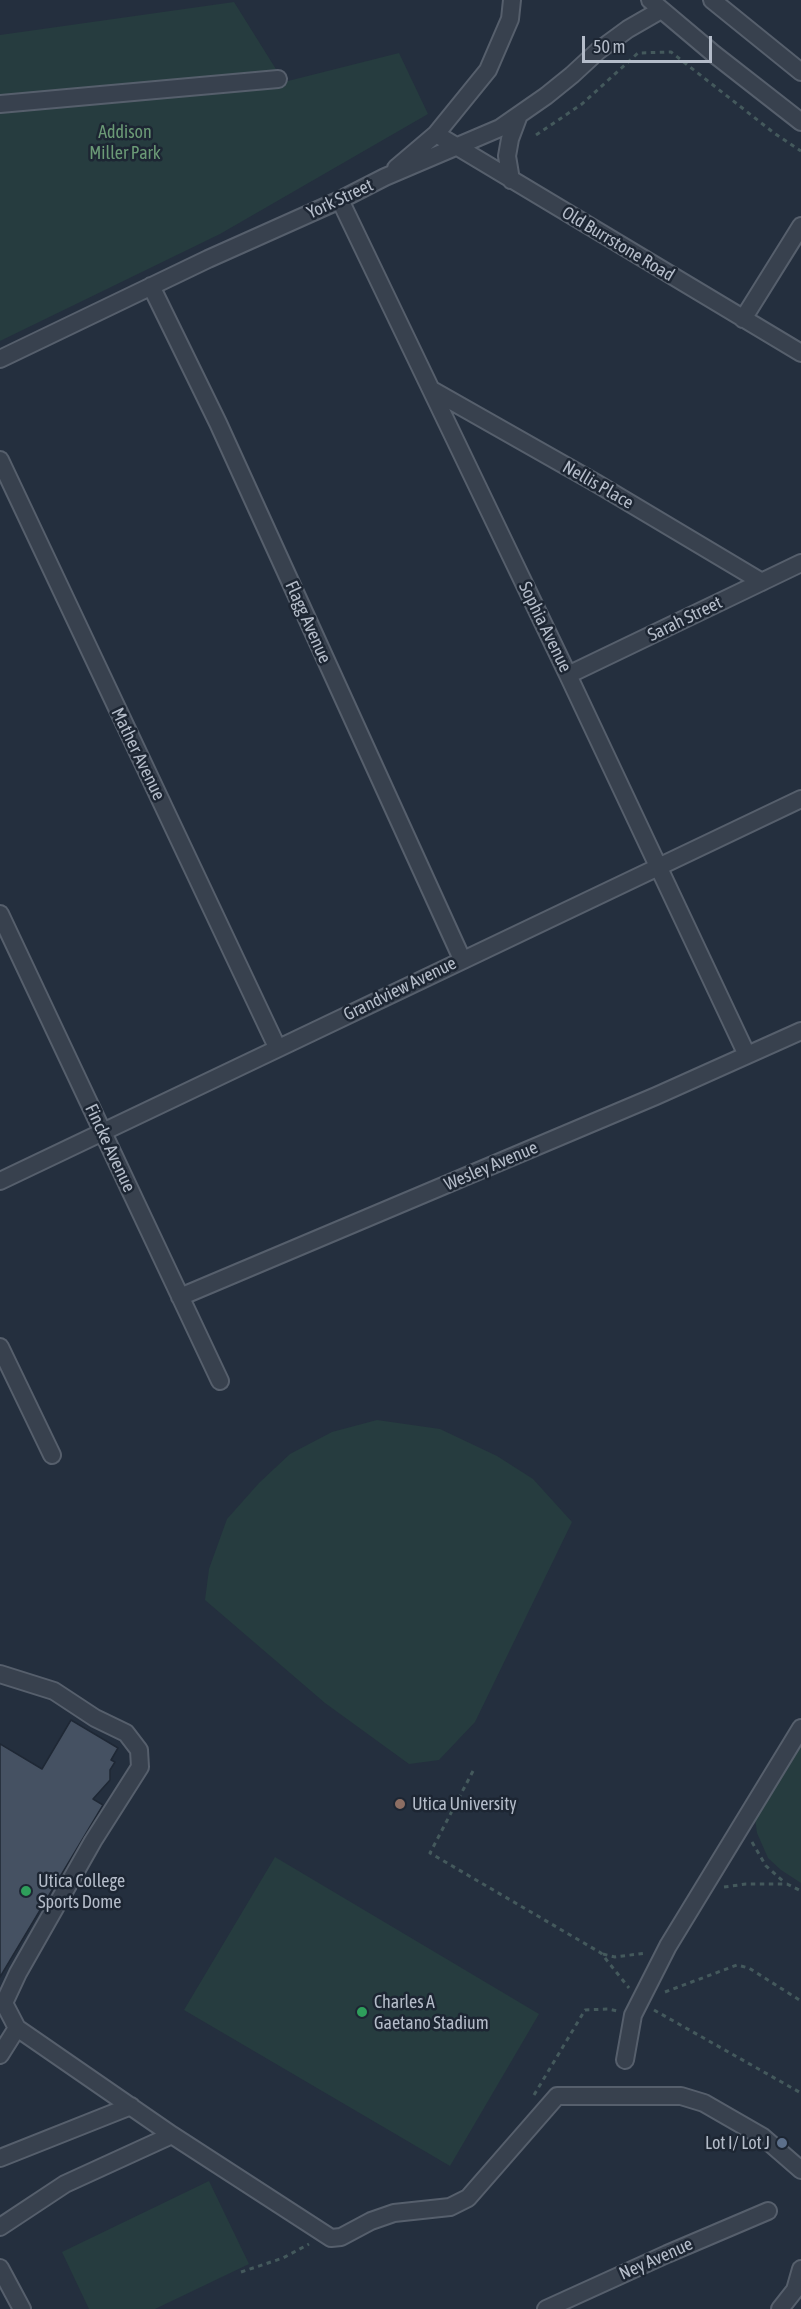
<!DOCTYPE html>
<html>
<head>
<meta charset="utf-8">
<style>
	body { margin:0 }
	#map { position:relative; width:801px; height:2309px; overflow:hidden; background:#242f3e; font-family:"Asap Condensed",sans-serif }
	canvas { display:block }
	.scale { position:absolute; left:582px; top:36px; width:130px; height:27px; box-sizing:border-box; border:3px solid #b4bcc9; border-top:0; padding-left:8px; font-size:18px; line-height:21px; white-space:nowrap; color:#b4bcc9; -webkit-text-stroke:4px #1d2633; paint-order:stroke }
</style>
</head>
<body>
<div id="map">
<canvas width="801" height="2309"></canvas>
<div class="scale">50 m</div>
</div>
<script>
const c = document.querySelector('canvas').getContext('2d');
c.lineJoin = 'round';
function fillPath(path, color) {
  c.fillStyle = color;
  c.fill(path, 'evenodd');
}
function toPath(rows) {
  const path = new Path2D();
  for (const r of rows) {
    path.moveTo(r[0], r[1]);
    for (let i = 2; i < r.length; i += 2) path.lineTo(r[i], r[i + 1]);
  }
  return path;
}
function trace(path, color, width, dash) {
  c.strokeStyle = color;
  c.lineWidth = width;
  c.lineCap = dash ? 'butt' : 'round';
  c.setLineDash(dash || []);
  c.stroke(path);
}
function write(font, color, halo, rows, align = 'center') {
  c.font = font + ' "Asap Condensed",sans-serif';
  c.lineWidth = 5;
  c.setLineDash([]);
  c.textBaseline = 'middle';
  c.strokeStyle = halo;
  c.fillStyle = color;
  for (const [text, x, y, turn = 0] of rows) {
    c.save();
    c.translate(x, y);
    c.rotate((+turn || 0) * Math.PI / 180);
    c.textAlign = isNaN(turn) ? turn : align;
    if (halo) c.strokeText(text, 0, 0);
    c.fillText(text, 0, 0);
    c.restore();
  }
}
fillPath(toPath([
	[234,2,284,82,399,53,428,114,220,234,0,341,0,35],
	[377,1420,440,1429,497,1456,533,1479,572,1522,475,1722,439,1760,409,1764,325,1703,205,1600,209,1569,227,1519,259,1483,290,1454,332,1432],
	[801,1740,801,1883,781,1870,768,1858,757,1833,755,1818],
	[275,1857,539,2014,450,2166,184,2010],
	[209,2181,249,2264,155,2309,89,2309,62,2252]
]), '#263c3f');
const building = toPath([
	[71,1720,118,1748,111,1760,115,1762,110,1770,110,1780,93,1799,103,1805,0,1977,0,1744,42,1769,71,1720]
]);
fillPath(building, '#455162');
trace(building, '#1f2835', 1.5);
const minor = toPath([
	[650,0,714,54,801,122],
	[712,0,801,72],
	[0,104,278,79],
	[436,134,801,353],
	[396,168,436,134,488,70,510,19,512,0],
	[511,180,507,156,510,139,519,115],
	[340,200,568,675,747,1055],
	[151,286,218,423,462,959],
	[743,319,801,226],
	[0,359,208,259,340,200,385,177,500,128,546,96,572,75,598,51,628,29,661,10],
	[432,390,596,483,762,582],
	[0,460,277,1047],
	[568,675,801,563],
	[0,914,220,1381],
	[0,1181,801,799],
	[180,1297,656,1096,801,1031],
	[0,1347,52,1455],
	[0,1674,54,1691,95,1718,126,1733,139,1750,140,1767,93,1841,18,1973,4,2003,17,2028],
	[0,2055,17,2028,172,2135],
	[625,2060,633,2015,668,1946,801,1728],
	[0,2158,131,2106],
	[0,2227,65,2184,172,2135,331,2238,341,2237,371,2221,394,2213,450,2207,468,2198,557,2096,681,2096,704,2103,763,2137,801,2170],
	[0,2268,22,2309],
	[546,2309,667,2254,768,2211],
	[780,2309,795,2290,801,2269]
]);
trace(minor, '#565f6c', 20);
trace(toPath([
	[536,135,582,104,638,53,671,52,774,133,801,151],
	[473,1771,430,1853,601,1953,629,1988],
	[752,1842,766,1866,785,1883],
	[724,1887,746,1884,787,1884,801,1891],
	[603,1954,615,1957,646,1953],
	[665,1992,737,1965,749,1968,801,2001],
	[654,2010,801,2093],
	[534,2095,585,2010,608,2009,617,2011],
	[241,2272,283,2258,309,2244]
]), '#44595c', 3, [4.5, 4.5]);
trace(minor, '#38414e', 16);
for (const [x, y, r, color] of [
	[400,1804,6,"#8d6e63"],
	[26,1891,6,"#2e9e5b"],
	[362,2012,6,"#2e9e5b"],
	[782,2143,6,"#5c6f8a"]
]) {
  const dot = new Path2D();
  dot.arc(x, y, r, 0, 2 * Math.PI);
  c.fillStyle = color;
  c.fill(dot);
  trace(dot, '#1d2633', 2);
}
write('18px', '#6b9a76', '#1d2633', [
	["Addison",125,132],
	["Miller Park",125,153]
]);
write('18px', '#b4bcc9', '#1d2633', [
	["York Street",340,199,-25],
	["Old Burrstone Road",618,244,31],
	["Nellis Place",598,485,30],
	["Sarah Street",685,619,-26],
	["Flagg Avenue",308,622,66],
	["Sophia Avenue",545,627,64],
	["Mather Avenue",138,754,64],
	["Grandview Avenue",400,989,-26],
	["Fincke Avenue",110,1148,65],
	["Wesley Avenue",491,1166,-23],
	["Ney Avenue",656,2259,-24]
]);
write('18px', '#b4bcc9', '#1d2633', [
	["Utica University",412,1804],
	["Utica College",38,1881],
	["Sports Dome",38,1902],
	["Charles A",374,2002],
	["Gaetano Stadium",374,2023],
	["Lot I/ Lot J",770,2143,"right"]
], 'left');
</script>
</body>
</html>
